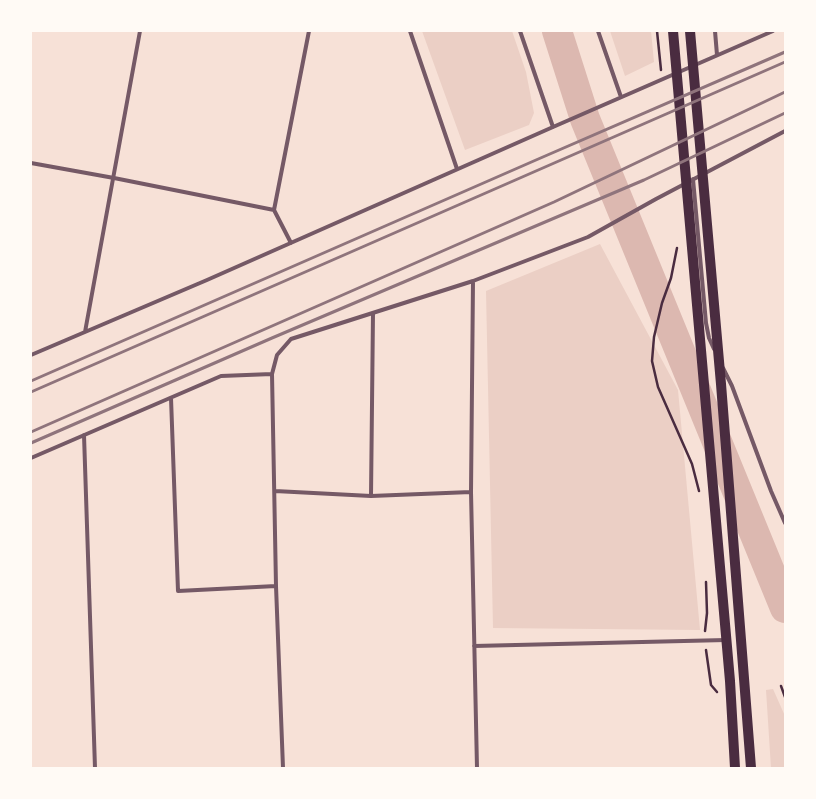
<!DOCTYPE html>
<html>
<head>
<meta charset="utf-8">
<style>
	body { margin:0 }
	#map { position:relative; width:816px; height:799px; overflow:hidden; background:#f7e1d7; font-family:"Archivo Narrow",sans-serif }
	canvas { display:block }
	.frame { position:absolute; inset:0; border:32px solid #fffaf5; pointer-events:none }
</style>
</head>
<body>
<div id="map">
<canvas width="816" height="799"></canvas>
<div class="frame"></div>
</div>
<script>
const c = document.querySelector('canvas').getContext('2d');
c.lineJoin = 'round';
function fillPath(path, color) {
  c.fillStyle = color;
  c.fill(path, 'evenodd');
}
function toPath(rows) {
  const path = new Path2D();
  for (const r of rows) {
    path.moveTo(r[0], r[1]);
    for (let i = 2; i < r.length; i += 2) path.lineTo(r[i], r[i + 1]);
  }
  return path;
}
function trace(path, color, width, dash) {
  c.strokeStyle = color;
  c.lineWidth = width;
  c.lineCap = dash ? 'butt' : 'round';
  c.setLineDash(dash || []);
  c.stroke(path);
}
fillPath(toPath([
	[422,31,512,31,526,72,534,113,529,125,465,150],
	[610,31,651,31,654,62,625,76],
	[600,244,678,390,700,630,493,628,486,291],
	[773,689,785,716,785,768,771,768,766,690]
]), '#ebcfc5');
trace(toPath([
	[557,31,585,119,785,608]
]), '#dcb8b0', 30);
trace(toPath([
	[657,31,661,70],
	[677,248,671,278,662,303,654,337,652,361,658,387,692,464,699,491],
	[705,631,707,613,706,582],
	[706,650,711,685,717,692],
	[781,686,785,697]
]), '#4a2c40', 2.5);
trace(toPath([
	[410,31,457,169],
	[520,31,553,127],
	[598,31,621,97],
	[715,31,717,55],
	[31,163,114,178,274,210],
	[693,179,706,323,709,338,714,349],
	[291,243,274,210,309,31],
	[473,281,471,492,477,768],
	[85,332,140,31],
	[31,355,207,280,553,127,773,31],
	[723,368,732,386,771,491,785,523],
	[272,374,276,586,283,768],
	[171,398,178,591,276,586],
	[84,435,95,768],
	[31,458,221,376,272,374,277,355,291,339,473,281,588,237,656,199,785,131],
	[275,491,371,496,471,492],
	[371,496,373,313],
	[474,646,726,640]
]), '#755966', 4);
trace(toPath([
	[673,31,730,681,735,768],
	[690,31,721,384,751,768]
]), '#4a2c40', 10);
trace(toPath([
	[31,381,536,160,785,52],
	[31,392,785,62],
	[31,432,554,202,785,92],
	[31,443,272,338,644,180,785,113]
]), '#8f747c', 3);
</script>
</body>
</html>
